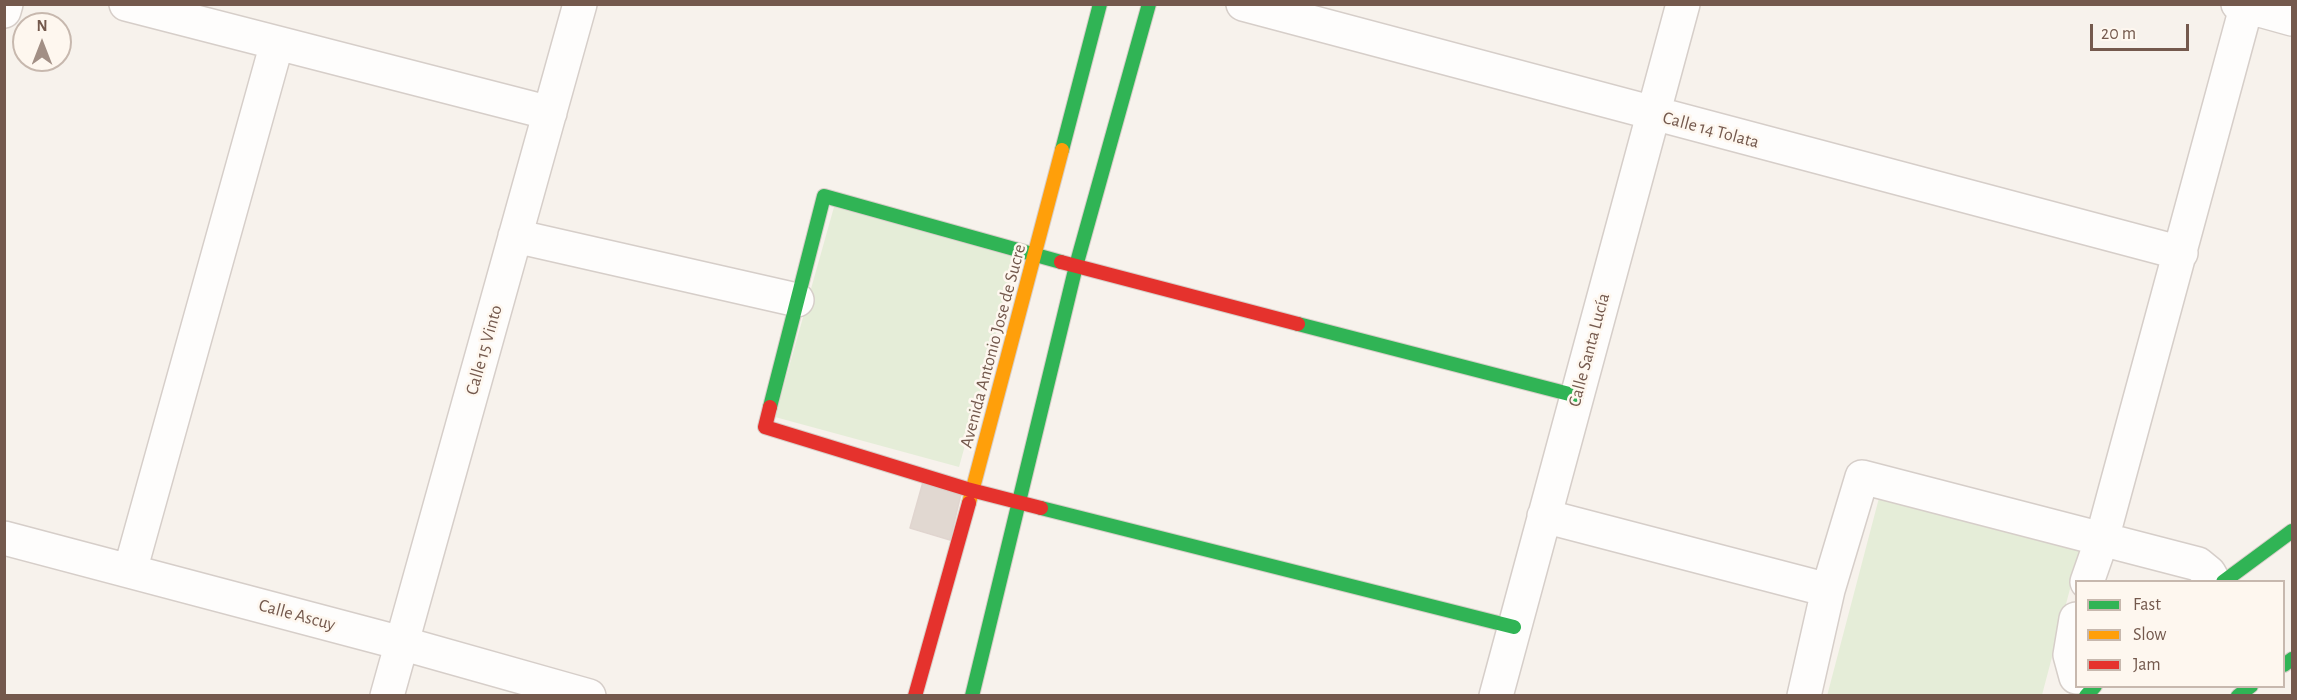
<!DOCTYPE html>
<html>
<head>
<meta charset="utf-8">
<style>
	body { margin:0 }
	#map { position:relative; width:2297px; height:700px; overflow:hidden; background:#f7f2ec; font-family:"Alegreya Sans",sans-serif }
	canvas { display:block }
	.frame { position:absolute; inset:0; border:6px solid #74594d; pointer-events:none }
	.legend { position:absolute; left:2075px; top:580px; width:210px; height:108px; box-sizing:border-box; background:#fef7ef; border:2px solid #c7b8ae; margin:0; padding:8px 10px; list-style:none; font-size:18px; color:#74594d }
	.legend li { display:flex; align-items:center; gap:12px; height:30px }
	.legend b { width:30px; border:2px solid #c7b8ae }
	.north { position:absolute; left:12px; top:12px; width:60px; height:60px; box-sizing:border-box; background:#fef7ef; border:2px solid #c7b8ae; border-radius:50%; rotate:0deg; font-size:16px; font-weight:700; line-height:24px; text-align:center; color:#74594d }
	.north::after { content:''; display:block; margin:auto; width:21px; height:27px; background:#a28f85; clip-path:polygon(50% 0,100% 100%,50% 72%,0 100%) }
	.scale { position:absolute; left:2090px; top:24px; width:99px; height:27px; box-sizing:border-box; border:3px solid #74594d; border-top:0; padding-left:8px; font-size:18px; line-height:21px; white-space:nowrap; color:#74594d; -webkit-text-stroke:4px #fef7ef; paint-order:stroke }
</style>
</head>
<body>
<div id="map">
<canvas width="2297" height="700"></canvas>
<div class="frame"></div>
<ul class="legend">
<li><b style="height:8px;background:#30b455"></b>Fast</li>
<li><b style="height:8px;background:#ff9f0a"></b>Slow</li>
<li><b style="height:8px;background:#e5322d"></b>Jam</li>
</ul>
<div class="north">N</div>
<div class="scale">20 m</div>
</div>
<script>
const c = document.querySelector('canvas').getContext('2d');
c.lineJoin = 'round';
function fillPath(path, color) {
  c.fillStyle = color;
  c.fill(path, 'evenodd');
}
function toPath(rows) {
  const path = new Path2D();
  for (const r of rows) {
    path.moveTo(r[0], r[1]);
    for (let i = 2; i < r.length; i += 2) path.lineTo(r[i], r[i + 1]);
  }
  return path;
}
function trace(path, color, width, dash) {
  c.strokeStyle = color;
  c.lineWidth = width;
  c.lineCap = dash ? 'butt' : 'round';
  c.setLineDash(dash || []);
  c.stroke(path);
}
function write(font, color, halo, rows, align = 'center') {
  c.font = font + ' "Alegreya Sans",sans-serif';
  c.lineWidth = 5;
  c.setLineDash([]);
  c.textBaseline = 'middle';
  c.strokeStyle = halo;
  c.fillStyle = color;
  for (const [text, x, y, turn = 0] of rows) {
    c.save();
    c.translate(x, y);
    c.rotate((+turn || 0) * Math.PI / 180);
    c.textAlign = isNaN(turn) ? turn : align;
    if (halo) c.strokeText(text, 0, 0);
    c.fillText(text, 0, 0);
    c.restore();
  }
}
fillPath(toPath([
	[834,207,1017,258,959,467,775,417],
	[1879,498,2080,551,2042,695,1827,696]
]), '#e5edd8');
const building = toPath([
	[923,482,961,494,950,540,910,528,923,482]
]);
fillPath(building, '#e1d8d1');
trace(building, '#e0d5cf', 1.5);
const street = toPath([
	[126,4,550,113],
	[1243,4,2181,253],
	[2238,4,2292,19],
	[4,11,6,4],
	[515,236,797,300],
	[1544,516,1828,590],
	[4,538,401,643,589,696],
	[130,571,277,43],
	[2087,582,2102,539,2247,4],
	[2076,619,2070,655,2076,677],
	[387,696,580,4],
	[1496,696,1683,4],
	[1804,696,1828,590,1862,477,2198,564,2209,573,2214,582]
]);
const fast = toPath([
	[1062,150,1100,4],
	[1298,324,1577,396],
	[770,407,824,196,1061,262],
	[1041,508,1514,627],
	[2223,582,2292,531],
	[2284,665,2292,659],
	[972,696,1076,266,1149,4],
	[2086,696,2095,686],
	[2238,696,2251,686]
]);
const slow = toPath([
	[969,503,1062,150]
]);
const jam = toPath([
	[1061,262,1298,324],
	[770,407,765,427,967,489,1041,508],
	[915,696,969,503]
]);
trace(street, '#d6cec9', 36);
trace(fast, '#d7cec8', 16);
trace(slow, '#d7cec8', 16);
trace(jam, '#d7cec8', 16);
trace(street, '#fefdfc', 33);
trace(fast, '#30b455', 14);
trace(slow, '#ff9f0a', 14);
trace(jam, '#e5322d', 14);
write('18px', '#74594d', '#fef7ef', [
	["Calle 14 Tolata",1711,130,15],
	["Avenida Antonio Jose de Sucre",993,346,-75],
	["Calle 15 Vinto",484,350,-74],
	["Calle Santa Lucía",1589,350,-75],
	["Calle Ascuy",297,615,15]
]);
</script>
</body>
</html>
